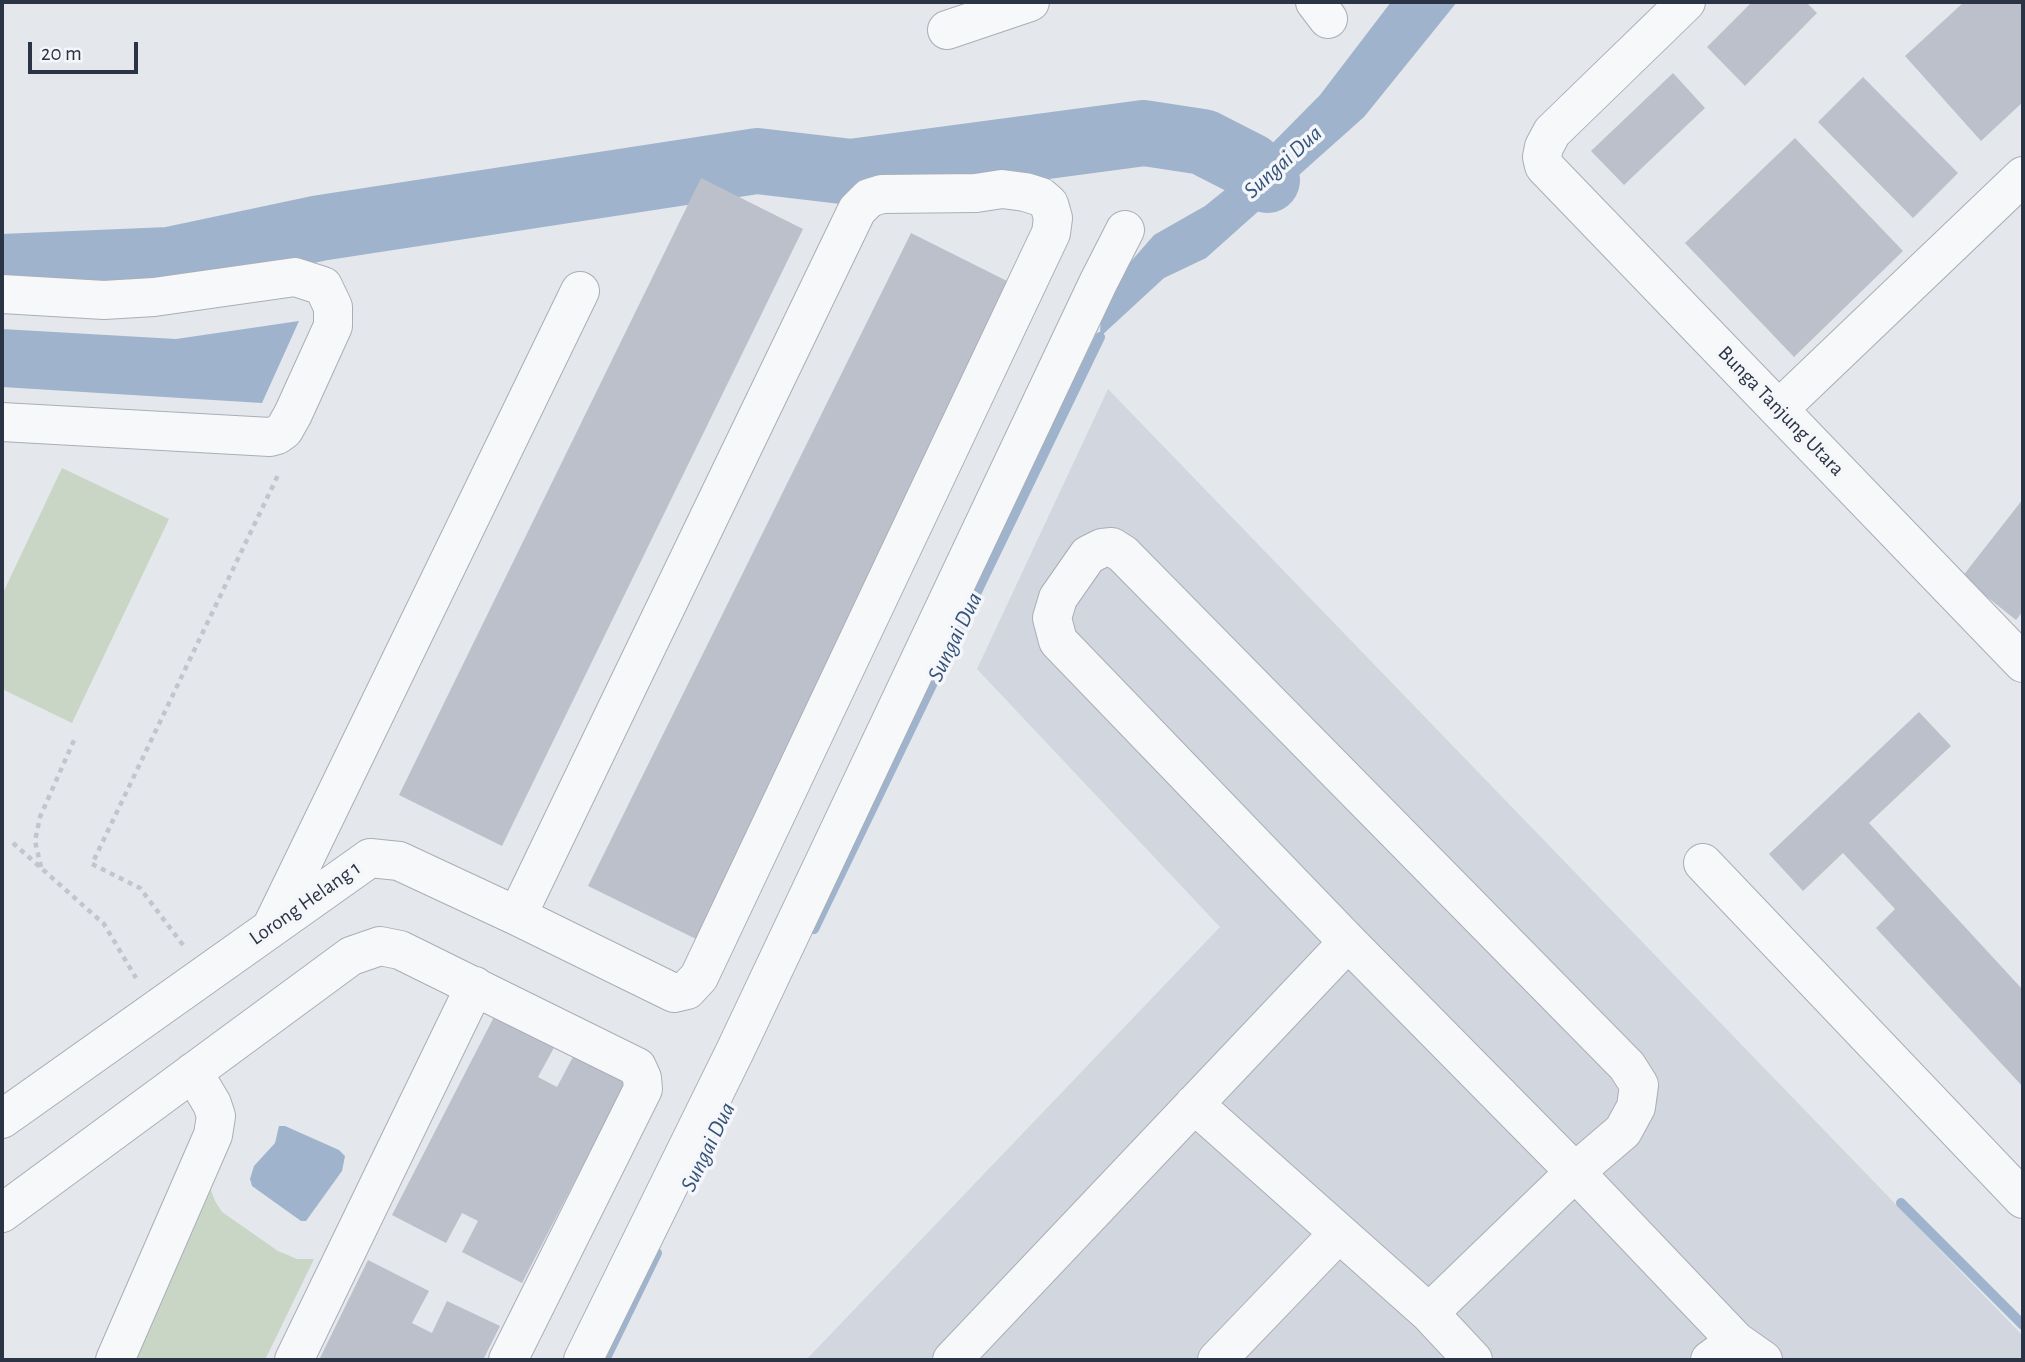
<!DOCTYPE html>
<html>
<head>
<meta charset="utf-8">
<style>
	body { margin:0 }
	#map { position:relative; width:2025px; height:1362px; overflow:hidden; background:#e4e7ec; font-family:"Alegreya Sans",sans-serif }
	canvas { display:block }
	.frame { position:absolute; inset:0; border:4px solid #2b3445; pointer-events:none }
	.scale { position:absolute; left:28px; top:42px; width:110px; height:32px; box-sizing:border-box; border:4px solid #2b3445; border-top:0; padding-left:9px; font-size:21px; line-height:24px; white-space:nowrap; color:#2b3445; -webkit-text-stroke:5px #f4f6f9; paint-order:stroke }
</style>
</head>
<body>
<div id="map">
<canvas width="2025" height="1362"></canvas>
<div class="frame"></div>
<div class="scale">20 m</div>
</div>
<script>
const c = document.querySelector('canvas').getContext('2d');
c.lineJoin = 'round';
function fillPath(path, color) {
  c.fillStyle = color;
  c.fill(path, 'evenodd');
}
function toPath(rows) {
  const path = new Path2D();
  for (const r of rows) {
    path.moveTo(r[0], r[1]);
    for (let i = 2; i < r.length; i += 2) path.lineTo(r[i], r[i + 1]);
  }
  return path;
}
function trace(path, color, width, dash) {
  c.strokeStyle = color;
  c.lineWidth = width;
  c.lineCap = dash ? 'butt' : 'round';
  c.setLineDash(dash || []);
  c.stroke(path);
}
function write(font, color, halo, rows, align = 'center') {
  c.font = font + ' "Alegreya Sans",sans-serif';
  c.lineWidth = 7;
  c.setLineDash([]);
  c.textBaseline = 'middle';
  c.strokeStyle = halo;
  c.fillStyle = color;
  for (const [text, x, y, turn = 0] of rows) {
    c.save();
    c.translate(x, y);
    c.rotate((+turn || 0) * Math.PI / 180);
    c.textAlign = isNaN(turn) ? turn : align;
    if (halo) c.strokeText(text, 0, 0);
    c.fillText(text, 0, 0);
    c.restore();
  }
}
fillPath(toPath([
	[1108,389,2023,1336,2023,1360,806,1360,1220,927,977,669]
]), '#d2d6de');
fillPath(toPath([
	[62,468,169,519,72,723,2,689,2,595],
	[211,1190,215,1201,222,1212,278,1251,297,1259,314,1259,265,1360,135,1360]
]), '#c9d6c5');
fillPath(toPath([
	[1391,2,1457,2,1364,117,1206,258,1164,278,1100,337,1101,309,1120,274,1154,235,1205,206,1231,185,1320,95],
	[299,321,262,403,2,387,2,329,176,339],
	[279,1126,285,1126,339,1150,345,1156,342,1171,306,1221,301,1221,252,1186,250,1179,254,1166,275,1143]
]), '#9fb4cc');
trace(toPath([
	[814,929,1100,337],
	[1901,1203,2023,1325],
	[605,1360,657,1253]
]), '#9fb4cc', 10);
trace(toPath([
	[2,267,169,260,320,228,757,161,851,172,1144,133,1203,142,1250,166,1267,180]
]), '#9fb4cc', 66);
fillPath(toPath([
	[1752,2,1806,2,1817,13,1745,86,1707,47],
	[1964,2,2023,2,2023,102,1981,141,1905,56],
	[1673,73,1705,108,1624,185,1591,151],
	[1863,77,1958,173,1913,218,1818,122],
	[1795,138,1903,251,1794,357,1685,243],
	[701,178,803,229,502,846,399,795],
	[911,233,1017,286,696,939,588,886],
	[2023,499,2023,611,2016,620,1962,577],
	[1919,712,1951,746,1869,823,2023,990,2023,1087,1876,928,1895,909,1843,853,1803,891,1769,854],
	[496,1013,556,1044,538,1077,557,1087,574,1055,626,1082,522,1283,462,1252,478,1221,462,1213,446,1243,392,1215],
	[368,1260,429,1291,412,1323,432,1333,447,1301,500,1326,483,1360,319,1360]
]), '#bbc0ca');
const minor = toPath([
	[1315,2,1328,19],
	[1686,2,1552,132,1544,147,1542,157,1544,166,2023,663],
	[947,30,1030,2],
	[2,294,104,300,154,297,295,277,323,286,333,307,333,326,293,414,284,430,277,435,270,437,2,422],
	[1779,409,2023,176],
	[1703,863,2023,1199],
	[273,924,580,291],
	[1194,1104,1429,1313,1473,1360],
	[2,1119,370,858,399,861,517,916,674,993,687,990,699,977,1051,233,1053,218,1049,204,1041,197,1025,192,1002,189,976,193,882,194,869,198,857,210,517,916],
	[2,1213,351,956,380,946,400,950,637,1067,642,1078,643,1089,508,1360],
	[1429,1313,1575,1172,1348,942,1058,641,1052,618,1058,598,1088,555,1102,548,1112,547,1123,554,1627,1066,1639,1085,1636,1107,1623,1131,1575,1172,1736,1341,1763,1360],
	[115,1360,213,1135,216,1116,212,1104,193,1072],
	[294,1360,475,986],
	[583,1360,735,1051,1098,283,1125,230],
	[952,1360,1348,942],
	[1217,1360,1338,1234],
	[1710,1360,1736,1341]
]);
trace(minor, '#a9aeb7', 40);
trace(toPath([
	[13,843,104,924,136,978],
	[41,867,35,841,40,817,75,738],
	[183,945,140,888,92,864,279,473]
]), '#c2c5cb', 4.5, [5, 5]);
trace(minor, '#f7f8fa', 38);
write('21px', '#2b3445', '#f4f6f9', [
	["Bunga Tanjung Utara",1781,411,46],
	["Lorong Helang 1",305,903,-35]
]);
write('italic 23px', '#34527a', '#f4f6f9', [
	["Sungai Dua",1283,162,-42],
	["Sungai Dua",955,637,-64],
	["Sungai Dua",708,1147,-64]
]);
</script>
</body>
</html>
